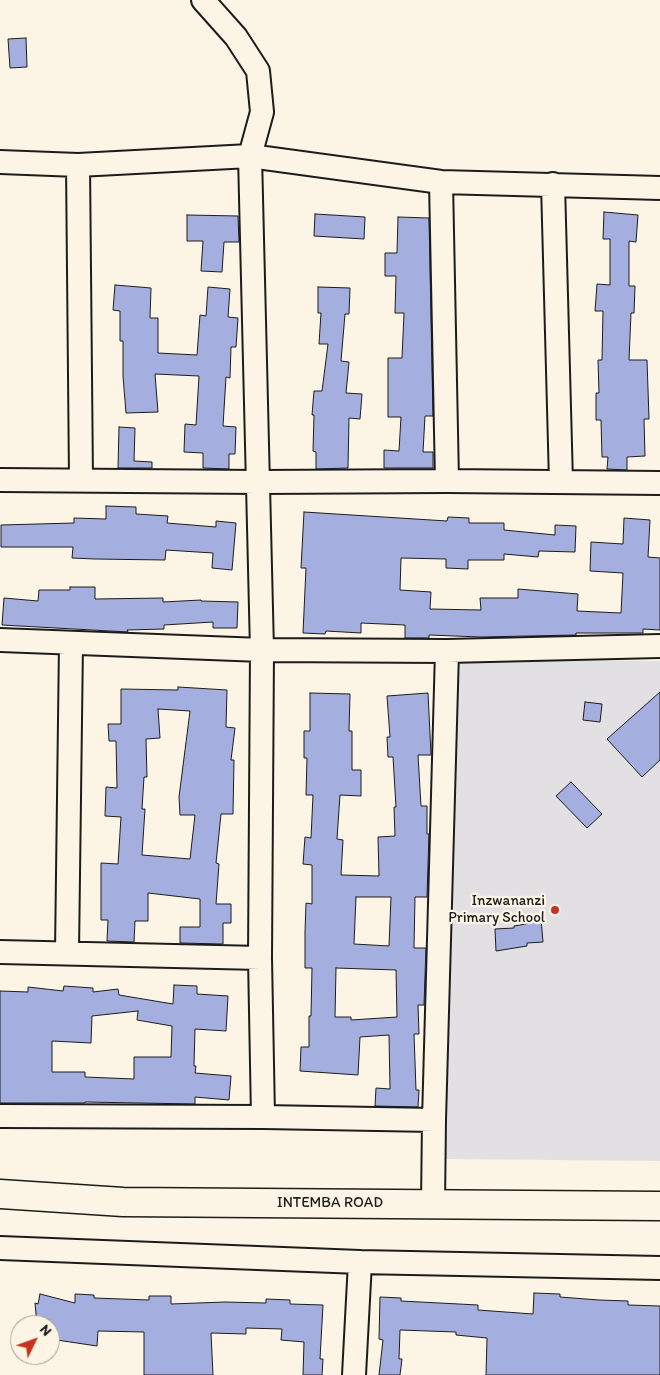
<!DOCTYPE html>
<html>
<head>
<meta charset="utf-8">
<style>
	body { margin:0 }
	#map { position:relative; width:660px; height:1375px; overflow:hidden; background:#fcf5e5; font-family:Itim,sans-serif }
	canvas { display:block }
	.north { position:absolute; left:10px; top:1315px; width:50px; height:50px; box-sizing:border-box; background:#fcf5e5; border:1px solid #a29e95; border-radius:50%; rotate:48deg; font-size:14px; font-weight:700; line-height:20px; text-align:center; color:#1c1c1c }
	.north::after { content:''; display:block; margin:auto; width:18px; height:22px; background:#c8321e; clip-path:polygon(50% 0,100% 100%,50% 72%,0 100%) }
</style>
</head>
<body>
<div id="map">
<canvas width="660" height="1375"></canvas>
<div class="north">N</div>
</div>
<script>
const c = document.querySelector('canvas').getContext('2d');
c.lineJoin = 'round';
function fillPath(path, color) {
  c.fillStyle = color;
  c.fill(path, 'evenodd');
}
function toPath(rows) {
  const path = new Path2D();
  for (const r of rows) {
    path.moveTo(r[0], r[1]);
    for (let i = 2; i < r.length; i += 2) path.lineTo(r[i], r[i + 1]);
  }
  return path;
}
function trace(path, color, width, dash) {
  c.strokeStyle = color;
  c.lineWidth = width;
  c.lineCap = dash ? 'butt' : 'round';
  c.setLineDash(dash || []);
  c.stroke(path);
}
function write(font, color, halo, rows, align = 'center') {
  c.font = font + ' Itim,sans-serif';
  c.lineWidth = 4.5;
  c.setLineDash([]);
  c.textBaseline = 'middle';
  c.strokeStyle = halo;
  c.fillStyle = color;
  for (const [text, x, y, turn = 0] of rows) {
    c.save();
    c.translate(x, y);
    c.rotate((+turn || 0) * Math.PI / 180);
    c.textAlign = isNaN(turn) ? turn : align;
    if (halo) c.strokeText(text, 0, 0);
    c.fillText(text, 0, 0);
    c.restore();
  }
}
fillPath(toPath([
	[453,658,660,661,660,1161,446,1159]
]), '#e2e0e3');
const building = toPath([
	[26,38,27,67,10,68,8,39,26,38],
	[604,212,638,215,636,242,629,241,629,286,635,286,634,313,631,313,629,360,647,360,649,419,644,419,645,456,627,457,627,470,607,469,608,457,602,457,601,420,596,420,596,393,599,393,598,360,602,360,603,311,595,311,597,284,610,285,610,239,603,239,604,212],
	[315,214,365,217,364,239,314,236,315,214],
	[187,215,238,216,239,242,224,242,222,272,201,271,203,241,187,241,187,215],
	[398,217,429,218,433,416,425,416,423,452,433,452,433,468,384,468,384,450,399,451,401,417,388,417,388,358,402,358,404,313,395,313,396,276,385,276,385,253,397,253,398,217],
	[115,285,151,288,150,318,158,318,158,353,197,355,200,315,206,316,208,287,230,289,228,317,238,318,236,347,231,347,230,378,226,377,223,426,236,427,235,454,229,454,229,469,203,468,203,453,184,452,185,424,196,425,199,376,155,374,158,412,126,413,123,376,123,341,120,341,120,311,113,310,115,285],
	[318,287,350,288,349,314,345,314,341,361,349,362,346,393,362,394,360,419,349,418,348,468,316,469,316,452,313,451,314,415,312,415,314,391,322,391,328,344,319,344,321,313,318,313,318,287],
	[119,427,135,428,134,461,152,462,152,468,118,468,119,427],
	[106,506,136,507,136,514,168,516,167,523,216,527,216,521,236,523,232,570,212,568,213,553,166,550,165,560,95,559,72,558,73,547,1,547,1,525,74,523,74,518,106,519,106,506],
	[304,512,447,521,448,517,469,518,469,523,504,523,504,530,555,535,555,525,576,526,575,552,539,551,538,557,504,554,504,560,468,560,468,569,446,568,446,559,401,558,400,590,431,592,430,609,481,610,480,598,518,598,518,589,578,594,577,611,621,613,623,573,590,571,591,542,623,544,624,518,650,520,648,557,660,558,660,630,643,629,643,633,576,633,576,635,481,637,429,635,429,638,405,638,405,625,361,623,361,633,326,631,325,634,303,633,306,568,301,568,304,512],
	[70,587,95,587,95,599,163,598,163,602,201,600,201,601,238,602,237,628,213,628,213,622,164,625,164,629,127,630,128,632,2,625,4,598,38,601,39,590,70,590,70,587],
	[178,687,227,690,226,727,235,728,231,760,234,760,233,814,221,814,216,863,219,864,216,904,231,904,231,923,223,923,223,944,180,943,180,927,200,927,200,899,148,893,148,921,135,921,134,942,107,941,108,920,101,920,101,863,118,864,121,817,105,816,106,787,117,788,116,741,109,741,108,724,121,724,121,689,178,690,178,687],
	[158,709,190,711,179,797,180,815,195,815,190,859,142,855,145,809,142,809,144,777,147,777,146,739,160,738,158,709],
	[660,692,660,760,642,777,607,739,660,692],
	[310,693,350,694,349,731,352,731,352,770,361,770,361,796,340,795,337,839,343,840,341,875,379,876,378,837,395,836,394,807,396,807,393,757,388,757,387,737,390,737,387,696,428,693,431,755,418,755,421,806,427,806,427,834,429,834,427,897,415,897,414,948,426,948,424,1005,418,1005,419,1034,414,1034,416,1090,419,1090,418,1107,375,1106,376,1088,390,1089,389,1035,360,1037,358,1075,300,1071,301,1047,309,1047,309,1016,311,1016,312,968,305,968,305,932,306,903,312,904,312,865,303,864,305,837,311,838,313,795,306,795,307,758,304,758,304,731,310,731,310,693],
	[356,897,391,897,389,946,354,944,356,897],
	[336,968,396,970,397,1017,351,1020,351,1017,335,1017,336,968],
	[585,702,602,704,600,722,583,720,585,702],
	[571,782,602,814,587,828,556,796,571,782],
	[541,919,543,942,527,943,527,946,496,951,495,929,514,928,514,926,526,924,526,921,541,919],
	[174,985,197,986,197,994,228,996,226,1031,195,1029,194,1066,196,1066,195,1073,231,1076,229,1100,195,1097,195,1104,85,1102,85,1103,0,1103,0,991,28,992,28,987,63,991,64,986,93,988,93,992,118,989,119,995,173,1004,174,985],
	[138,1011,137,1020,172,1026,171,1057,134,1057,134,1079,85,1077,85,1072,52,1072,52,1041,91,1043,92,1016,138,1011],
	[534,1293,560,1294,560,1297,599,1300,628,1301,628,1305,660,1306,660,1375,486,1375,487,1338,456,1335,456,1332,400,1330,399,1359,402,1359,400,1375,379,1375,383,1340,379,1339,380,1297,401,1298,401,1301,478,1305,478,1310,533,1314,534,1293],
	[40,1294,75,1303,75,1294,94,1295,94,1298,149,1300,149,1296,171,1296,171,1304,225,1302,266,1303,266,1299,290,1300,290,1304,323,1305,320,1359,323,1359,322,1375,303,1375,304,1342,281,1340,282,1329,246,1328,246,1334,211,1333,213,1375,144,1375,144,1332,98,1331,97,1346,50,1339,50,1325,37,1325,35,1303,38,1304,40,1294]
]);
fillPath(building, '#a5afdf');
trace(building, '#1c1c1c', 1);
const street = toPath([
	[203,0,236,37,258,71,262,112,250,156,262,650,260,958,263,1117],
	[0,162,78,165,250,156,441,182,660,188],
	[78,165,81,480],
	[441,182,447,481],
	[553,184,561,482],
	[0,480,259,482,447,481,660,483],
	[0,640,262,650,447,651,660,646],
	[0,952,260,958],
	[67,952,71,643],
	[0,1116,263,1117,434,1120],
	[433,1204,434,1120,447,651],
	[0,1248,360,1262,660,1268],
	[354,1375,360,1262]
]);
const secondary = toPath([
	[0,1194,123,1202,660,1206]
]);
trace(street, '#1c1c1c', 26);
trace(secondary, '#1c1c1c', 31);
trace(street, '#fcf5e5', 22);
trace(secondary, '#fcf5e5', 28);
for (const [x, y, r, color] of [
	[555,910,5,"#c8321e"]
]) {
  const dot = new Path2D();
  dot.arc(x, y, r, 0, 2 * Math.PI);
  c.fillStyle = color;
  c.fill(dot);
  trace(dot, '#fcf5e5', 2);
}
write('15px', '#1c1c1c', '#fcf5e5', [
	["Inzwananzi",545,901],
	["Primary School",545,918]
], 'right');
write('15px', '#1c1c1c', '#fcf5e5', [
	["INTEMBA ROAD",330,1203]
]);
</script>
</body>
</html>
